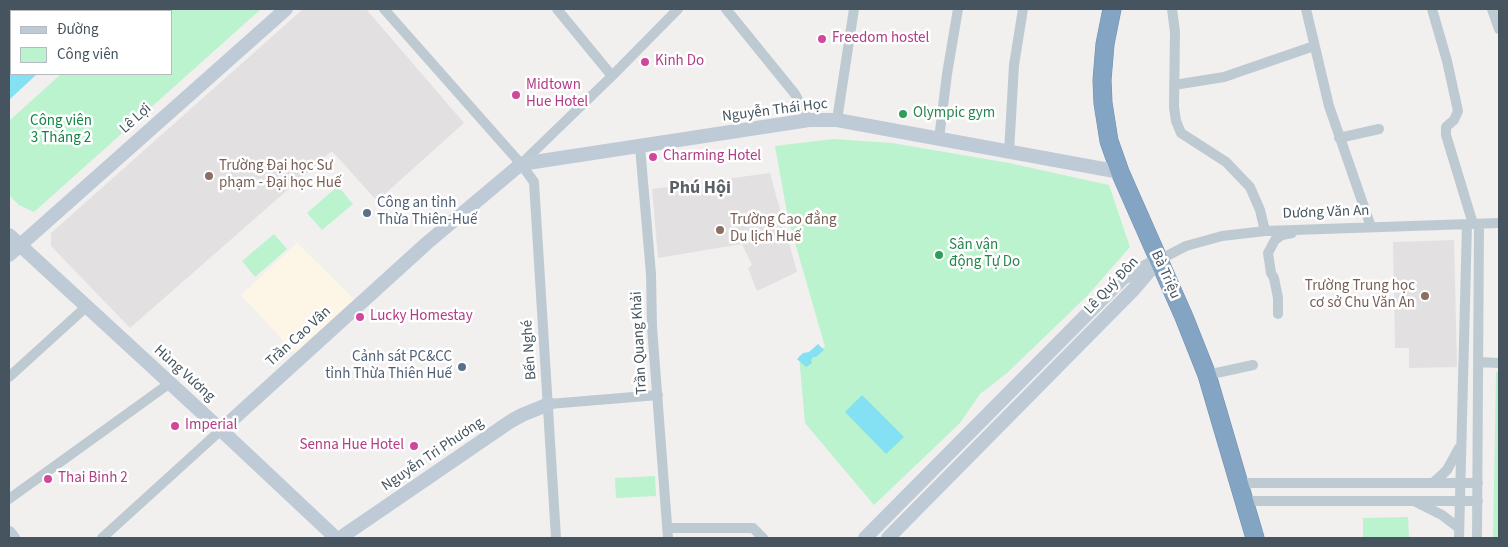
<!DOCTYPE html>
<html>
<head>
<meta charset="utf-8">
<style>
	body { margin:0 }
	#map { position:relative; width:1508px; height:547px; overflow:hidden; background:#f2efef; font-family:"Source Sans 3",sans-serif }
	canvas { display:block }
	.frame { position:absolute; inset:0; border:10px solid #45545e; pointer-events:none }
	.legend { position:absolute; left:10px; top:10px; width:162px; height:65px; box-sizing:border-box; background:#fff; border:1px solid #b5bbbf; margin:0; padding:6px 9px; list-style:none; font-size:15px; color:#45545e }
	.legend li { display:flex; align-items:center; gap:10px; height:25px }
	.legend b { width:25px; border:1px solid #b5bbbf }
</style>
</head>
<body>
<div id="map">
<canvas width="1508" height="547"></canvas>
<div class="frame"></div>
<ul class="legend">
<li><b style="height:6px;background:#becbd7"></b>Đường</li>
<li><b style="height:14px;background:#baf3cd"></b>Công viên</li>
</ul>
</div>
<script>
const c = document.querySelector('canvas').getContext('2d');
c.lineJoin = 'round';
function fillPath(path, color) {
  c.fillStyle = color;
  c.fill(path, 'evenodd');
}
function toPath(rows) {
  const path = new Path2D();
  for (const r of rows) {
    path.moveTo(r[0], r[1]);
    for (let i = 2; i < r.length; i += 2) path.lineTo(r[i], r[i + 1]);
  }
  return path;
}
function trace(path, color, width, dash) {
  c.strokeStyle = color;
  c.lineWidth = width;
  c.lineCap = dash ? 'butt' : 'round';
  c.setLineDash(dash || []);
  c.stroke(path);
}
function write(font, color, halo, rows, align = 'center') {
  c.font = font + ' "Source Sans 3",sans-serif';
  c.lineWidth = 5;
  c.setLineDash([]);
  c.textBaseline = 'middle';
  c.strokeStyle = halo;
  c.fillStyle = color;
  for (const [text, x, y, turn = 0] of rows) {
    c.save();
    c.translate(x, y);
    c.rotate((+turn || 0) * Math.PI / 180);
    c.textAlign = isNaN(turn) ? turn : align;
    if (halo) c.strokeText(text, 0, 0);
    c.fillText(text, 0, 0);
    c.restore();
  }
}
fillPath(toPath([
	[297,243,354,299,295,353,241,295]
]), '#fdf6e7');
fillPath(toPath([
	[303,9,366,9,464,123,377,201,332,151,130,328,51,246,51,233],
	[770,173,797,272,757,291,748,268,752,265,742,244,658,258,652,189],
	[1454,240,1457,367,1409,368,1409,348,1395,348,1393,242]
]), '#e3e0e1');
fillPath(toPath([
	[134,9,261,9,34,212,19,205,9,195,9,121,61,74,171,74,171,11,131,11],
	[833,139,892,143,1009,163,1109,185,1130,247,1087,296,1007,373,980,394,960,423,874,505,805,423,799,356,825,347,788,218,775,146],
	[338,186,353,204,322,230,307,213],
	[274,234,287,249,255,277,242,261],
	[1496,372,1499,372,1499,538,1493,538],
	[655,476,656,496,616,498,615,478],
	[1408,517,1409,538,1363,538,1363,518]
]), '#baf3cd');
fillPath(toPath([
	[9,9,106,9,103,11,11,11,11,74,37,74,9,100],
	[818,344,824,350,816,357,813,357,811,360,812,363,806,367,797,359,803,353,809,352],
	[862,395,904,437,886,454,845,412]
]), '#83e1f3');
const highway = toPath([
	[1112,9,1105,44,1102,80,1103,103,1109,141,1120,172,1184,317,1207,375,1255,538]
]);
trace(highway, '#6e8fae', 19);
trace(toPath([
	[384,9,521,164,534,182,556,538],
	[557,9,612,76],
	[726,9,795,94,809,120],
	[1172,9,1175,32,1174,107,1176,121,1181,133,1226,162,1250,187,1260,210,1265,231],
	[1306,9,1329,106,1371,227],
	[1432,9,1447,61,1458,111,1454,120,1446,127,1446,135,1473,224],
	[1492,9,1499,29],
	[1174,85,1224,77,1314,46],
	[837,120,854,9],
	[1339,138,1379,129],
	[939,139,947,74,958,9],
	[640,147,651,274,652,327,668,538],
	[1009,152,1014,65,1023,9],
	[521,164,612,76,678,9],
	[1159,260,1186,246,1222,236,1265,231,1499,223],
	[1278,314,1278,298,1274,278,1271,273,1268,253,1275,240,1282,235,1292,233],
	[1478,362,1499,363],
	[1207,375,1253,365],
	[9,377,86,307],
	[549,404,658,395],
	[1239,483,1478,483],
	[1433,483,1447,470,1459,448],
	[9,499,170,383],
	[1243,501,1478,501],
	[1416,502,1442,515,1459,528],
	[667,528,753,528,763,538],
	[102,538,221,430],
	[1459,538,1467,224],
	[1477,538,1479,224]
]), '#becad2', 10);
trace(toPath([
	[9,235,221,430,336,538],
	[9,255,286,9],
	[221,430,427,243,521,164,809,120,837,120,1120,172],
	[9,533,13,538],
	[340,538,511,421,522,415,549,404],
	[865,538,1123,278,1159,260,1134,289,888,538]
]), '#becbd7', 14);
trace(highway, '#83a4c2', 18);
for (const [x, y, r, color] of [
	[822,39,5,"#d1479c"],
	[645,62,5,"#d1479c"],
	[516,95,5,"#d1479c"],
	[903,114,5,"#2e9e5b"],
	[653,157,5,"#d1479c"],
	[209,176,5,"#8d6e63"],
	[367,213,5,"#5c6f8a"],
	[720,230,5,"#8d6e63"],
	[939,255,5,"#2e9e5b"],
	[1425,296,5,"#8d6e63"],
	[360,317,5,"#d1479c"],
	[462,367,5,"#5c6f8a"],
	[175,426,5,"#d1479c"],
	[414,446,5,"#d1479c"],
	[48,479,5,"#d1479c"]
]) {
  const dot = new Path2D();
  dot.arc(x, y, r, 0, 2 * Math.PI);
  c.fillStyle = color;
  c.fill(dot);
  trace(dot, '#fff', 2);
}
write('15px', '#b23c85', '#fff', [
	["Freedom hostel",832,39],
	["Kinh Do",655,62],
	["Midtown",526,86],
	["Hue Hotel",526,103],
	["Charming Hotel",663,157],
	["Lucky Homestay",370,317],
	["Imperial",185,426],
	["Senna Hue Hotel",404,446,"right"],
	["Thai Binh 2",58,479]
], 'left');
write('15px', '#45545e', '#fff', [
	["Nguyễn Thái Học",775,111,-7],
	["Lê Lợi",136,119,-42],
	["Dương Văn An",1326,213,-2],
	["Bà Triệu",1165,275,66],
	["Lê Quý Đôn",1112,286,-47],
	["Trần Cao Vân",299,337,-42],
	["Trần Quang Khải",640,343,-93],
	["Bến Nghé",530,350,-94],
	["Hùng Vương",184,374,42],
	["Nguyễn Tri Phương",433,455,-34]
]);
write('15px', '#27864d', '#fff', [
	["Olympic gym",913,114],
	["Sân vận",949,246],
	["động Tự Do",949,263]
], 'left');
write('15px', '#0f8645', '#fff', [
	["Công viên",61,122],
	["3 Tháng 2",61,139]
]);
write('15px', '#785e54', '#fff', [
	["Trường Đại học Sư",219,167],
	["phạm - Đại học Huế",219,184],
	["Trường Cao đẳng",730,221],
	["Du lịch Huế",730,238],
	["Trường Trung học",1415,287,"right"],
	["cơ sở Chu Văn An",1415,304,"right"]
], 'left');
write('15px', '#4e5e75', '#fff', [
	["Công an tỉnh",377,204],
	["Thừa Thiên-Huế",377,221],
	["Cảnh sát PC&CC",452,358,"right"],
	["tỉnh Thừa Thiên Huế",452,375,"right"]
], 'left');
write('bold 18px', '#5b6064', '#fff', [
	["Phú Hội",700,189]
]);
</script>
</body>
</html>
